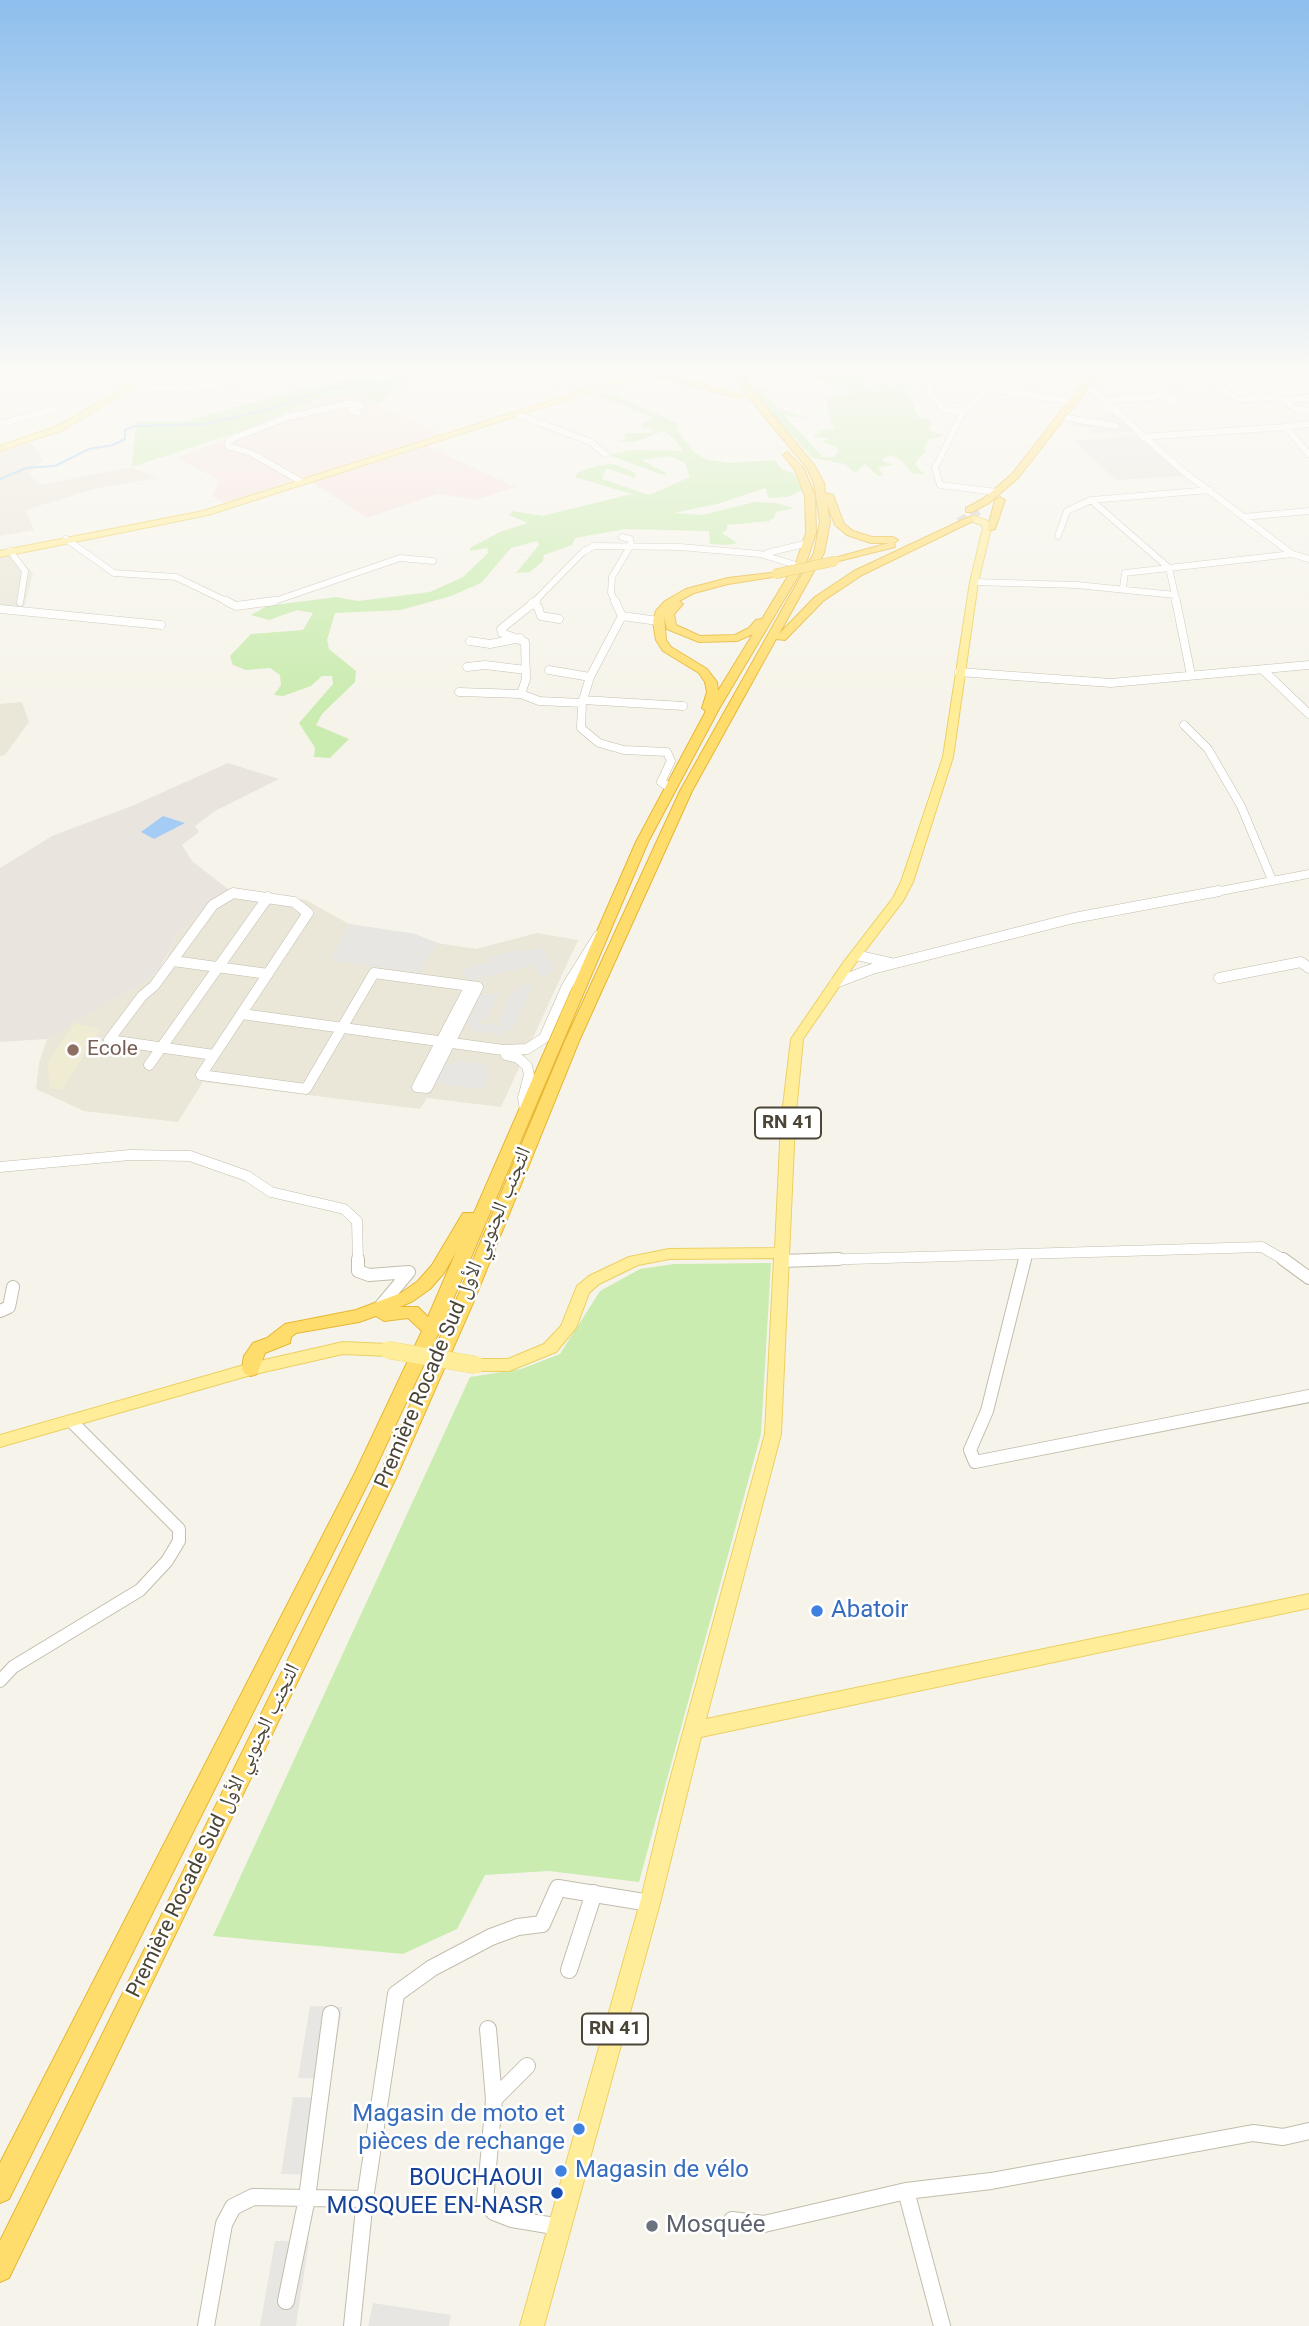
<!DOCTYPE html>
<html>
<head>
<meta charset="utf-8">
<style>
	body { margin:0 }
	canvas { display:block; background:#f6f4ea }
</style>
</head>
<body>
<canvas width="1309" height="2326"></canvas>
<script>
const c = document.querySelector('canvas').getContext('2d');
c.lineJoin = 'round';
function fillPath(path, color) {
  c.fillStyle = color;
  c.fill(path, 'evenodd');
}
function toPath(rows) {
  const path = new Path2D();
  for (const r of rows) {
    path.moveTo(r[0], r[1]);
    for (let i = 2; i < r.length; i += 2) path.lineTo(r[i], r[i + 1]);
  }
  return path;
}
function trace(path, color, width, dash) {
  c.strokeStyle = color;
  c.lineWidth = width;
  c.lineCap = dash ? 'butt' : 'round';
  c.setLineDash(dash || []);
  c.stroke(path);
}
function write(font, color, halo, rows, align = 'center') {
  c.font = font + ' Roboto,"Noto Naskh Arabic",sans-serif';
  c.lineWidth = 5;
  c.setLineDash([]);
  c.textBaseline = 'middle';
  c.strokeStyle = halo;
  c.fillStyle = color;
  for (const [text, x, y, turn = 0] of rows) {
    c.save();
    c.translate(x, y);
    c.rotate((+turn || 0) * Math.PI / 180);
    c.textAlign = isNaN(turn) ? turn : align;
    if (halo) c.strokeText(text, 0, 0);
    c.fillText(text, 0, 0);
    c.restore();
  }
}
fillPath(toPath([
	[1111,412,1116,413,1132,426,1132,432,1089,434,1089,428,1071,426,1077,419,1090,421],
	[32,443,43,461,28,473,40,485,132,467,157,478,97,488,25,510,34,530,0,536,0,452],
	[0,546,2,552,11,550,33,573,23,611,0,609],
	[22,702,29,722,5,755,0,756,0,704],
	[228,889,306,900,349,924,415,934,437,943,476,949,537,933,578,940,501,1107,427,1098,420,1109,203,1082,178,1122,84,1111,36,1089,39,1063,47,1039,147,981,161,969,177,935]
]), '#eae6d8');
fillPath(toPath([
	[1136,435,1184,476,1116,480,1074,441],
	[228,763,279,779,215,811,195,826,199,832,182,845,192,861,228,889,177,935,160,969,147,981,47,1039,0,1042,0,868,52,836,134,805]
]), '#e9e5de');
fillPath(toPath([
	[75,1023,101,1029,62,1090,50,1088,47,1062]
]), '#f0ebd3');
fillPath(toPath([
	[355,395,447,436,228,504,212,496,220,481,177,458,330,396],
	[427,446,516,487,476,500,438,494,367,518,311,482]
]), '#f7e3dd');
fillPath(toPath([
	[393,374,415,374,378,404,356,394,321,398,250,428,132,467,136,422,181,422,297,391,365,377,379,383],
	[809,374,857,374,866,380,863,389,871,391,876,384,887,383,888,388,894,389,896,383,905,386,919,418,931,420,929,430,944,436,929,439,924,449,926,452,917,460,915,465,925,475,912,473,901,460,890,455,881,460,893,465,878,467,883,476,878,476,865,464,855,473,845,464,813,458,758,398,755,389,764,388,768,399,778,408,810,419,784,415,823,457,834,457,839,451,837,447,821,442,831,438,813,437,821,431,836,428,830,422,826,399,850,393],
	[603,393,617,396,679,424,676,429,694,452,705,459,728,463,774,460,782,469,794,474,803,490,787,497,769,498,765,488,721,503,674,513,702,515,755,502,776,503,794,508,776,512,774,518,769,521,727,525,727,530,722,533,737,543,728,545,710,544,709,531,625,529,575,538,572,545,544,555,543,561,530,572,516,573,539,545,537,541,511,548,481,583,451,596,401,610,335,613,327,640,329,649,356,671,355,682,322,714,316,725,349,739,330,758,314,757,315,748,299,723,333,684,332,676,322,676,311,686,283,696,274,695,281,685,280,675,270,668,246,670,233,665,230,656,251,634,303,630,313,613,297,610,269,620,251,615,267,606,336,597,358,601,430,592,463,577,488,553,487,548,470,551,470,548,500,532,528,523,509,515,513,511,542,516,632,494,575,477,577,473,596,466,613,464,624,468,636,474,635,478,606,468,602,479,649,495,690,477,685,463,670,456,641,460,668,474,663,475,609,455,633,450,683,451,675,439,663,431,634,442,618,441,628,438,622,435,628,433,651,433,654,429,643,428,642,424,653,418,596,394],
	[771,1263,761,1434,639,1882,549,1871,485,1875,457,1929,403,1954,213,1936,470,1377,521,1369,560,1354,600,1291,640,1269,674,1264]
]), '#cbecb1');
fillPath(toPath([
	[349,924,415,934,437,943,419,973,331,960],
	[542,948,556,971,541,976,534,965,469,981,462,970,492,961,490,957,522,949,524,952],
	[521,984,533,986,512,1030,506,1029,504,1035,469,1030,472,1025,467,1024,481,995,499,993,486,1019,481,1019,479,1023,501,1026,503,1023,498,1021,513,989,518,989],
	[454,1060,488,1065,486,1070,491,1071,483,1089,436,1083,445,1065,451,1066],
	[310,2006,342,2007,331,2079,298,2078],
	[293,2097,326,2098,314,2175,281,2174],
	[275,2241,309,2241,296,2326,260,2326],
	[373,2303,451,2315,449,2326,368,2326]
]), '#e7e6e2');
fillPath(toPath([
	[163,816,185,823,154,839,141,832]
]), '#a4ccf5');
trace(toPath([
	[0,479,26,468,55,466,89,449,113,445,125,439,125,430,135,426,205,424,271,409,329,388,387,387,403,374]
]), '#a4ccf5', 2);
trace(toPath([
	[959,522,980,510]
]), '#d4d1c6', 9, [9, 4.5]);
const minorFar4 = toPath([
	[121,374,134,386,182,389,290,374],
	[608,374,626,381],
	[932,374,930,391,942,409,963,412],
	[1234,374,1267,397],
	[1254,374,1281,396],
	[1280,374,1300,391],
	[1204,376,1246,374],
	[1218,376,1242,393],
	[1285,379,1309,377],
	[1211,381,1239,400,1281,396],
	[555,382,577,374],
	[988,388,1074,402],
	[1091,389,1184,472,1292,554,1309,559],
	[1279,393,1309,390],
	[1279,396,1294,408,1309,411],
	[1285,400,1309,398],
	[1103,401,1164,396],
	[1174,402,1154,387,1155,384,1195,379,1192,374],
	[519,415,591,442,605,454],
	[1068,418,1115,426],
	[0,424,56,408],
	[1309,424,1285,427,1309,454],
	[1142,437,1285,427],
	[302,482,251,453,228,446,229,440,288,417,352,403,361,406,351,410,358,413],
	[997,492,940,485,935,468,963,412,1000,374],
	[1091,500,1169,568,1175,595],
	[1243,517,1309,511],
	[1058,536,1067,511,1091,500,1210,490],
	[66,539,114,573,176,577,230,603],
	[10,551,25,571,20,603],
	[767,553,808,543],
	[974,582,1077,585,1175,595,1177,603],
	[1123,588,1125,573,1292,554],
	[269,603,400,558,433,561],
	[533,603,583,552,594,546,680,547,760,554,799,566],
	[616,603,611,593,612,577,631,545,630,539,622,537]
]);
const minorFar3 = toPath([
	[226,601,236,606,274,601],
	[536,601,501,629,502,633,525,642,526,679,521,694,539,701,582,703,581,728,599,743,624,750,667,752,671,761,661,782,671,788],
	[615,601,622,616,658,621],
	[1176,601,1191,675],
	[532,603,538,607,541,616,559,619],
	[0,609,161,625],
	[470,641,490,644,520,638],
	[467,667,485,665,526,670],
	[549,670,590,677],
	[1263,670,1309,714],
	[959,672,1111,683,1309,665],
	[459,692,521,694],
	[583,700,683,706],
	[582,703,590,677,622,616],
	[1184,725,1208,749,1241,806,1272,880],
	[1210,893,1309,874]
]);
const minorFar2 = toPath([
	[856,955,891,963],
	[173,961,268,974],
	[1219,978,1301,962,1309,968],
	[835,983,872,969,1074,918,1219,891],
	[242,1014,503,1050,527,1049,544,1038,567,986,599,935],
	[214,1055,109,1040,142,996,154,986,213,905,233,893,294,902,308,913,201,1075,306,1089,374,973,478,987,427,1088,417,1087,470,986],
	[506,1055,518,1058,527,1066,529,1075,523,1098,525,1110],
	[149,1065,268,897],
	[0,1167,130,1155,190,1156,247,1176,271,1192,344,1209,357,1221,358,1261],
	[782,1261,1262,1247,1286,1261],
	[1024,1261,1026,1254]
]);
const minorFar1 = toPath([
	[358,1259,358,1271,369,1275,409,1272,378,1309],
	[1025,1259,987,1411,970,1450,975,1462,1309,1396],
	[1283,1259,1309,1278],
	[782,1261,839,1259],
	[0,1311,9,1307,13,1287],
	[0,1681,13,1667,140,1590,167,1561,179,1541,179,1529,71,1421]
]);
const minor = toPath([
	[569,1970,594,1893],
	[488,2029,494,2099,485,2201,494,2212,512,2219,560,2227],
	[494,2099,527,2066],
	[906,2191,942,2326],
	[732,2220,764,2224,906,2191,991,2181,1253,2133,1283,2137,1309,2131],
	[286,2301,307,2198,331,2014],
	[206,2326,224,2224,233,2207,253,2197,365,2199],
	[352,2326,365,2199,396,1994,432,1968,491,1937,518,1927,542,1924,558,1888,650,1903]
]);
const major = toPath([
	[148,374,157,374,63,430,0,451,0,446,57,426,148,374],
	[635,374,647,374,208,515,0,557,0,551,203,511,635,374],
	[974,516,988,521,991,528,978,582,953,757,913,882,903,901,852,968,803,1039,795,1123,781,1434,706,1719,1309,1594,1309,1608,701,1737,660,1903,544,2326,520,2326,640,1903,668,1787,765,1434,774,1258,669,1259,638,1265,599,1284,589,1293,576,1328,556,1352,509,1371,476,1371,470,1369,468,1365,470,1361,476,1359,508,1359,544,1344,561,1326,577,1286,589,1276,629,1257,669,1249,775,1248,781,1123,791,1039,843,963,893,898,901,882,943,757,970,582,983,528,981,525,971,521,971,517,974,516],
	[343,1342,388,1344,394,1346,396,1350,394,1354,388,1356,343,1354,251,1375,0,1447,0,1435,251,1363,343,1342]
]);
const highway = toPath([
	[648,374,664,374,743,396,739,398,648,374],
	[736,374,744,374,752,390,814,465,824,483,825,493,833,495,844,524,853,531,872,537,893,537,898,540,894,543,895,547,831,563,831,559,889,543,871,543,847,535,835,525,827,504,830,522,824,553,779,634,815,597,854,571,969,517,977,519,862,575,823,601,785,640,776,639,692,791,579,1041,473,1303,396,1478,9,2278,0,2282,0,2241,378,1478,455,1303,565,1041,680,791,814,553,820,522,814,483,807,468,745,393,736,374],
	[1090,374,1099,374,1018,478,989,503,972,512,966,512,966,508,983,499,1012,474,1090,374],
	[787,452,804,469,815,496,816,533,806,563,720,707,648,842,440,1330,373,1473,9,2199,0,2203,0,2163,355,1473,422,1331,408,1318,384,1321,376,1316,359,1322,296,1333,291,1337,290,1343,265,1353,257,1374,251,1376,245,1374,242,1369,244,1356,253,1343,267,1338,285,1324,356,1310,401,1293,418,1281,432,1265,463,1213,474,1213,636,842,706,711,702,708,707,692,705,682,699,673,663,651,656,640,653,621,656,611,665,601,686,589,728,578,779,572,779,576,728,584,694,593,679,601,683,604,674,614,676,625,700,636,735,635,749,628,756,620,762,619,796,563,806,533,805,496,795,470,783,455,787,452],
	[664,617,667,629,699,642,737,641,753,634,718,691,717,682,707,669,671,647,666,640,664,617],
	[456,1252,428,1317,418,1307,400,1307,413,1301,430,1289,444,1273,456,1252],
	[1000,497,1005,500,995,529,987,531,995,500,1000,497]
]);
trace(minorFar4, '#c2bdac', 7);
trace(minorFar3, '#c2bdac', 9);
trace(minorFar2, '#c2bdac', 11);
trace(minorFar1, '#c2bdac', 14);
trace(minor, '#c2bdac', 18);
trace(major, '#ecd062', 2);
trace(highway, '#e7b733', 2);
trace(minorFar4, '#fff', 6);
trace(minorFar3, '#fff', 8);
trace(minorFar2, '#fff', 10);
trace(minorFar1, '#fff', 12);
trace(minor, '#fff', 16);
fillPath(major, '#ffed9a');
fillPath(highway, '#ffdd6c');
const majorBridge = toPath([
	[388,1350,476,1365]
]);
const highwayBridge = toPath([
	[775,574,835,561]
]);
trace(majorBridge, '#ecd062', 18, []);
trace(highwayBridge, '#e7b733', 10, []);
trace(majorBridge, '#ffed9a', 17);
trace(highwayBridge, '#ffdd6c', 9);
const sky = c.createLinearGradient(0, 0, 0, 700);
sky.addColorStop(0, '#8dbeed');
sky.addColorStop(0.53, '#fbfaf6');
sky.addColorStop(1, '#fbfaf600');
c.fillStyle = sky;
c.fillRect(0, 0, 1309, 700);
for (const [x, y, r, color] of [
	[73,1050,7,"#8d6e63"],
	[817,1611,7,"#3f7fe0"],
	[579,2129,7,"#3f7fe0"],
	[561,2171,7,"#3f7fe0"],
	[557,2193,7,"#1a4fb4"],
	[652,2226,7,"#6b7280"]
]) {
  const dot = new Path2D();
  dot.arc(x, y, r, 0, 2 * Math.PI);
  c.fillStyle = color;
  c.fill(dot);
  trace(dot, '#fff', 2.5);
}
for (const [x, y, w] of [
	[788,1123,66],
	[615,2029,66]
]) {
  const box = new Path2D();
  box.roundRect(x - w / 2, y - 15.5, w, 31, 5);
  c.fillStyle = '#fff';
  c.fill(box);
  trace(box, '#4b4537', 2);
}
write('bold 19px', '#4b4537', null, [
	["RN 41",788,1123],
	["RN 41",615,2029]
]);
write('21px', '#785e54', '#fff', [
	["Ecole",87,1050]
], 'left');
write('21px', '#4b4537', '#fff', [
	["Première Rocade Sud التجنب الجنوبي الأول",454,1318,-67],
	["Première Rocade Sud التجنب الجنوبي الأول",214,1831,-64]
]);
write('24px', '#366cbe', '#fff', [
	["Abatoir",831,1611],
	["Magasin de moto et",565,2115,"right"],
	["pièces de rechange",565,2143,"right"],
	["Magasin de vélo",575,2171]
], 'left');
write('24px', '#164399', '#fff', [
	["BOUCHAOUI",543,2179],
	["MOSQUEE EN-NASR",543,2207]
], 'right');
write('24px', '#5b616d', '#fff', [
	["Mosquée",666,2226]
], 'left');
</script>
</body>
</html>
